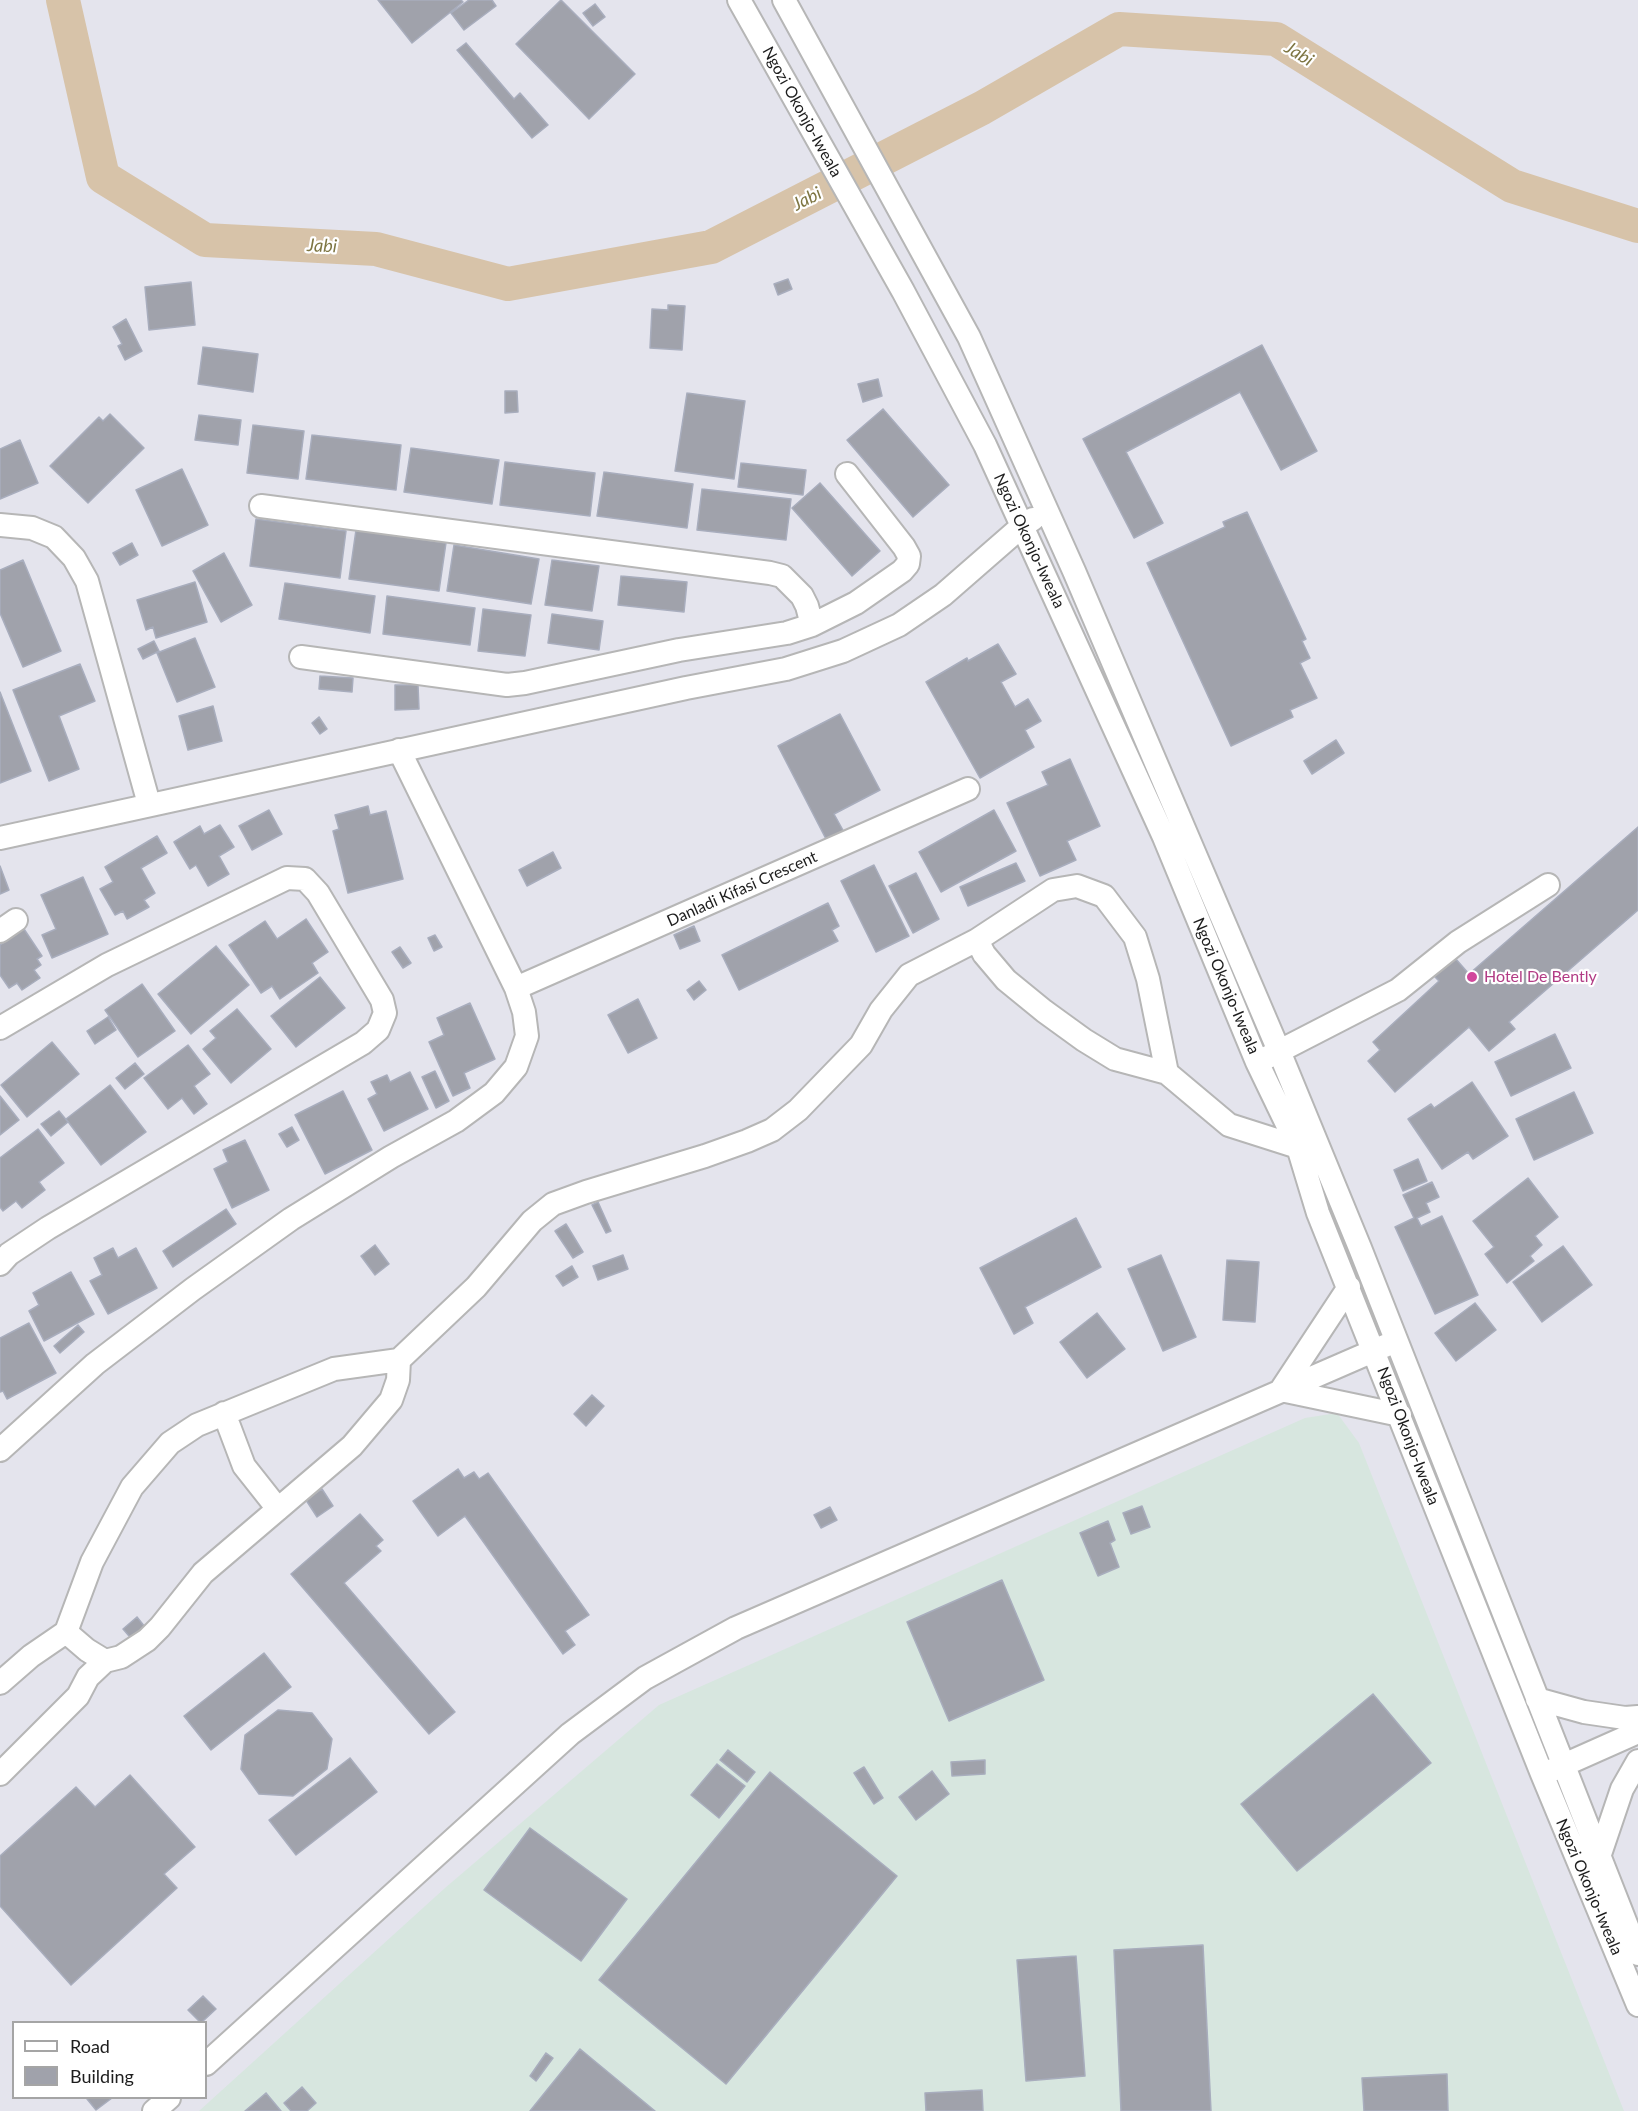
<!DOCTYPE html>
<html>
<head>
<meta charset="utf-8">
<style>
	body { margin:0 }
	#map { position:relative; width:1638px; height:2111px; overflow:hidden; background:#e4e4ed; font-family:Lato,sans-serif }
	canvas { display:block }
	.legend { position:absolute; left:12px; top:2021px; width:195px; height:78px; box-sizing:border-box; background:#fff; border:2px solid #a5a5a5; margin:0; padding:8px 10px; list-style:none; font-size:18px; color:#1d1d1d }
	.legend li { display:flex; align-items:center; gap:12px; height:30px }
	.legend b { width:30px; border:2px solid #a5a5a5 }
</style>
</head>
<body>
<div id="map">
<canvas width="1638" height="2111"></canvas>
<ul class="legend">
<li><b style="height:8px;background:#fff"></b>Road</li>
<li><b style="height:16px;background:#a0a2ab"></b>Building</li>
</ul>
</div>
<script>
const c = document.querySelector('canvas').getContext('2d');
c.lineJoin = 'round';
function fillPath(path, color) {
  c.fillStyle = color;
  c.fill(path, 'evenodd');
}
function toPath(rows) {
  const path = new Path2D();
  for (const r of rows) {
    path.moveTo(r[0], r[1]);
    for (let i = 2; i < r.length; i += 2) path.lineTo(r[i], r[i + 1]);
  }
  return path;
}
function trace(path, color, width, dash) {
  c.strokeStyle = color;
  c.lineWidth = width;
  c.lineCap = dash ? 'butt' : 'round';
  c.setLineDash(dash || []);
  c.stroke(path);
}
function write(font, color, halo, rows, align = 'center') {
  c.font = font + ' Lato,sans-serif';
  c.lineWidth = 4.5;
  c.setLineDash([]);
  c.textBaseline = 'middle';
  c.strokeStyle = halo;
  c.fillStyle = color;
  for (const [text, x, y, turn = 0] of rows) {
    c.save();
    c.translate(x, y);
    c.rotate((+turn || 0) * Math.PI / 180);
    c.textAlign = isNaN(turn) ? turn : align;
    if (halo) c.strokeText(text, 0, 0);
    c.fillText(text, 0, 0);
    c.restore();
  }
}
fillPath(toPath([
	[1337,1413,1359,1443,1624,2111,199,2111,445,1888,659,1705,1305,1418]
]), '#d7e6df');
trace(toPath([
	[63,0,103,177,205,240,376,249,508,284,711,247,982,108,1119,29,1276,39,1512,186,1638,226]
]), '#d7c3a9', 34);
const building = toPath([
	[378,0,461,0,463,2,412,43,378,0],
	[469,0,492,0,496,6,464,30,451,13,469,0],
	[561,0,635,74,589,119,516,44,561,0],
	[595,4,605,17,593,26,583,13,595,4],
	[466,43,514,99,520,93,548,125,532,138,457,50,466,43],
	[788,279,792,289,778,295,774,284,788,279],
	[191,282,195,325,149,330,145,287,191,282],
	[668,305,685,306,682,350,650,348,652,309,668,310,668,305],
	[126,319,142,351,125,360,118,346,122,344,113,327,126,319],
	[1262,345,1317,451,1281,470,1240,392,1126,452,1163,523,1134,538,1083,439,1262,345],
	[203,347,258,354,253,392,198,384,203,347],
	[878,379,882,396,863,402,858,384,878,379],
	[505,391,517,391,518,412,505,413,505,391],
	[687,393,745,401,734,479,675,471,687,393],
	[883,409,949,485,913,517,847,440,883,409],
	[110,414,144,448,88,503,50,466,99,417,103,421,110,414],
	[199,415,241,420,238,445,195,440,199,415],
	[253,425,304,431,298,479,247,473,253,425],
	[312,435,401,445,396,490,306,479,312,435],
	[20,440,38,483,0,499,0,449,20,440],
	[411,448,499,460,492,504,404,492,411,448],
	[505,462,595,473,590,516,500,505,505,462],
	[741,463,806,470,803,495,738,487,741,463],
	[182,469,208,525,162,546,136,490,182,469],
	[604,472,693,484,687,528,597,516,604,472],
	[820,483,880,551,852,576,792,508,820,483],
	[702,489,791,499,786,540,697,530,702,489],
	[1247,512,1306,639,1302,641,1310,658,1300,663,1317,698,1290,710,1293,717,1231,746,1147,563,1225,527,1223,522,1247,512],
	[256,519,346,531,340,578,250,566,256,519],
	[356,530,446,543,439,591,349,579,356,530],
	[132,543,138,555,120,565,113,553,132,543],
	[454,545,539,559,531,604,447,591,454,545],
	[224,553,252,605,221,622,193,571,224,553],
	[23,560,61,651,23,667,0,613,0,570,23,560],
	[552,560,599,566,592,611,545,605,552,560],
	[621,576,687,582,684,612,618,605,621,576],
	[195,582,207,622,156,638,153,627,146,630,137,600,195,582],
	[285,583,375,596,370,633,279,619,285,583],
	[387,596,475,608,470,645,383,634,387,596],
	[483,609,531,615,525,656,478,651,483,609],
	[552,614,603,621,599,650,548,643,552,614],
	[195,638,215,687,177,702,157,653,195,638],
	[154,641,159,651,143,659,138,649,154,641],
	[998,644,1016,674,1001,682,1015,707,1028,699,1041,721,1025,730,1034,747,980,778,926,682,967,658,968,661,998,644],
	[80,664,95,701,59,716,79,769,49,781,13,690,80,664],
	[320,676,353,678,352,692,319,689,320,676],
	[395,685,418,685,419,709,395,710,395,685],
	[0,692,31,771,0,783,0,692],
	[213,706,222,741,188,750,179,716,213,706],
	[840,714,880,790,834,814,844,832,827,841,778,746,840,714],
	[319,717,327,729,320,734,312,723,319,717],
	[1336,740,1344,753,1312,774,1304,761,1336,740],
	[1070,759,1100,826,1067,841,1076,860,1040,876,1007,803,1048,785,1042,772,1070,759],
	[368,806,370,815,386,811,403,879,348,893,333,831,339,829,335,815,368,806],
	[269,810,282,834,252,850,239,826,269,810],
	[994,810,1016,851,941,892,919,852,994,810],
	[220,825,234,847,219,856,229,874,208,886,196,865,190,869,174,842,200,826,204,834,220,825],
	[1638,827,1638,910,1509,1022,1515,1029,1489,1051,1469,1027,1395,1092,1368,1061,1380,1050,1373,1042,1439,981,1434,976,1455,958,1469,974,1638,827],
	[157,836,167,853,141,868,155,893,144,900,149,907,127,919,123,911,115,915,100,889,113,882,105,867,157,836],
	[553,852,561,868,527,886,519,870,553,852],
	[1016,863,1025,881,968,906,960,887,1016,863],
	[874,865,909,936,876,952,841,881,874,865],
	[0,866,9,890,0,894,0,866],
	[916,873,939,919,913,933,889,886,916,873],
	[83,877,108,934,52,958,42,935,56,929,41,895,83,877],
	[828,903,839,926,832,930,838,941,739,990,722,955,828,903],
	[306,919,328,952,312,963,318,973,280,999,272,986,261,993,229,945,265,921,277,939,306,919],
	[694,926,700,941,680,949,674,935,694,926],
	[24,929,42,956,37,959,41,965,34,970,40,978,22,990,17,983,9,988,0,975,0,945,24,929],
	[435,935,442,947,434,951,428,938,435,935],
	[216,946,249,985,191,1034,158,994,216,946],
	[400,947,411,963,403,968,392,952,400,947],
	[320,977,345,1008,296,1047,271,1016,320,977],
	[699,981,706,990,694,1000,687,990,699,981],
	[142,984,175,1031,138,1057,105,1010,142,984],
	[638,999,657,1038,628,1053,608,1015,638,999],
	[470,1003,495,1059,464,1073,470,1088,453,1096,429,1042,444,1035,437,1018,470,1003],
	[237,1009,271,1049,231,1083,203,1049,216,1038,210,1031,237,1009],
	[108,1017,116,1030,95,1044,87,1031,108,1017],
	[1555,1034,1571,1068,1511,1096,1495,1062,1555,1034],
	[52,1042,79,1074,27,1117,1,1085,52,1042],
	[188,1045,210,1074,194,1086,207,1104,194,1114,182,1098,168,1109,144,1078,188,1045],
	[135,1063,144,1074,125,1089,116,1078,135,1063],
	[435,1071,449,1101,436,1108,422,1077,435,1071],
	[410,1072,428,1109,384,1131,368,1099,377,1094,371,1082,387,1075,390,1082,410,1072],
	[1472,1082,1508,1136,1473,1159,1468,1152,1442,1169,1408,1119,1431,1104,1434,1108,1472,1082],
	[110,1085,146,1132,101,1165,66,1119,110,1085],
	[343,1091,372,1150,325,1174,295,1115,343,1091],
	[1574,1092,1593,1133,1534,1160,1516,1119,1574,1092],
	[0,1096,19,1120,0,1135,0,1096],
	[59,1111,68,1122,51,1136,41,1124,59,1111],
	[292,1127,299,1140,287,1147,279,1134,292,1127],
	[38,1129,64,1163,39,1182,45,1190,22,1208,16,1201,3,1211,0,1207,0,1158,38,1129],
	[245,1140,269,1190,232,1208,214,1169,228,1162,223,1150,245,1140],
	[1418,1159,1427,1181,1403,1191,1394,1170,1418,1159],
	[1528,1178,1558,1217,1535,1236,1542,1245,1530,1256,1534,1261,1507,1283,1485,1254,1494,1247,1473,1221,1528,1178],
	[1432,1182,1439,1197,1426,1203,1430,1212,1417,1218,1421,1226,1442,1216,1478,1295,1435,1314,1395,1227,1414,1218,1403,1195,1432,1182],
	[598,1202,611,1231,606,1233,592,1205,598,1202],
	[226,1209,236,1224,173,1267,163,1251,226,1209],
	[1076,1218,1101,1267,1025,1307,1033,1323,1014,1334,980,1268,1076,1218],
	[566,1224,583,1252,573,1258,555,1231,566,1224],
	[375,1245,389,1264,375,1275,361,1256,375,1245],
	[1563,1246,1592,1285,1542,1322,1513,1282,1563,1246],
	[113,1248,118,1258,136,1248,157,1288,108,1314,90,1281,102,1275,94,1258,113,1248],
	[623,1255,628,1269,598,1280,593,1266,623,1255],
	[1161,1255,1196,1337,1163,1351,1128,1269,1161,1255],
	[1227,1260,1259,1262,1255,1322,1223,1320,1227,1260],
	[572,1266,578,1277,563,1286,556,1276,572,1266],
	[71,1272,94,1314,44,1341,29,1311,39,1305,33,1293,71,1272],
	[1475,1303,1496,1330,1456,1361,1435,1333,1475,1303],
	[1097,1313,1125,1349,1087,1378,1060,1342,1097,1313],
	[29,1323,56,1373,7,1399,3,1391,0,1392,0,1338,29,1323],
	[78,1325,84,1332,60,1353,54,1346,78,1325],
	[592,1395,604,1406,586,1426,574,1414,592,1395],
	[458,1469,464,1478,474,1472,479,1479,488,1473,589,1615,565,1631,575,1645,563,1654,465,1516,438,1536,413,1501,458,1469],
	[322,1489,333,1506,317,1517,306,1500,322,1489],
	[1142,1506,1150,1527,1131,1534,1123,1513,1142,1506],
	[830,1507,837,1520,821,1528,814,1515,830,1507],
	[360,1514,383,1540,376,1546,381,1551,344,1583,455,1712,429,1734,291,1574,360,1514],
	[1108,1521,1115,1540,1110,1543,1119,1567,1098,1576,1080,1533,1108,1521],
	[1002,1580,1044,1680,949,1721,907,1622,1002,1580],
	[137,1617,149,1632,135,1643,123,1629,137,1617],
	[264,1653,291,1687,211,1750,184,1716,264,1653],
	[1373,1694,1431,1763,1297,1871,1241,1804,1373,1694],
	[278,1710,312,1713,332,1739,327,1769,293,1796,259,1794,241,1769,245,1735,278,1710],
	[728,1750,755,1772,747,1782,720,1760,728,1750],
	[350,1758,377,1792,296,1855,269,1820,350,1758],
	[985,1760,985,1774,952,1776,951,1762,985,1760],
	[717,1764,745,1786,719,1818,691,1795,717,1764],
	[864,1767,883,1798,874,1804,854,1773,864,1767],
	[932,1771,949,1794,916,1820,899,1797,932,1771],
	[770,1772,897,1876,726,2084,599,1980,770,1772],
	[130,1775,195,1847,164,1874,177,1888,71,1985,0,1906,0,1856,76,1787,95,1807,130,1775],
	[530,1828,627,1899,581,1961,484,1890,530,1828],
	[1203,1945,1211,2111,1121,2111,1114,1950,1203,1945],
	[1076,1956,1085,2076,1026,2081,1017,1960,1076,1956],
	[203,1996,216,2009,202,2022,200,2022,188,2010,203,1996],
	[580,2049,655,2111,530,2111,580,2049],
	[546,2053,553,2058,536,2081,530,2076,546,2053],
	[1447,2074,1448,2111,1364,2111,1362,2078,1447,2074],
	[302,2087,316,2103,307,2111,291,2111,284,2103,302,2087],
	[982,2090,983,2111,926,2111,925,2093,982,2090],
	[266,2093,281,2111,245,2111,266,2093],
	[89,2098,112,2098,96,2110,87,2099,89,2098]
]);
fillPath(building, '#a0a2ab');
trace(building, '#a8adbd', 1.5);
const minor = toPath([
	[739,0,903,291,985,445,1164,837,1257,1062,1298,1147,1318,1213,1542,1774,1638,2005],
	[784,0,969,337,1074,571,1279,1051,1360,1248,1638,1954],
	[261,506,770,573,782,576,802,596,807,606,812,625],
	[0,525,32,528,54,537,74,558,87,581,149,804],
	[301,657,507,685,525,683,679,650,787,633,812,625,856,603,902,571,908,564,909,556,904,547,847,474],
	[0,838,686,688,786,669,843,651,899,625,943,595,1021,527,1033,519],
	[0,931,16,920],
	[977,940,1053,890,1077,886,1104,896,1135,937,1148,979,1167,1073],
	[516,988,968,789],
	[0,1028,107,965,287,878,305,879,318,893,382,1000,385,1013,378,1030,363,1043,48,1228,9,1254,0,1264],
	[1266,1058,1398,990,1458,942,1548,885],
	[1349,1287,1281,1390,1400,1415],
	[224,1413,244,1466,278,1509],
	[0,1450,95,1364,193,1289,291,1219,391,1157,456,1121,494,1093,516,1067,527,1036,524,1012,516,988,399,750],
	[66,1632,87,1650,105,1661,121,1657,147,1640,160,1627,203,1573,352,1446,391,1400,398,1380,399,1360,476,1287,532,1221,553,1204,586,1192,705,1156,747,1141,772,1130,798,1110,861,1045,881,1010,909,975,977,940,984,954,1006,980,1044,1011,1084,1040,1115,1059,1167,1073,1229,1125,1298,1147],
	[0,1683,31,1656,66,1632,92,1562,132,1487,170,1443,197,1425,334,1369,399,1360],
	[1537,1699,1584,1712,1625,1718,1638,1717],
	[1548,1772,1638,1732],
	[0,1774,78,1696,88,1677,105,1661],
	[1599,1857,1622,1789,1638,1761],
	[206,2064,570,1734,645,1678,736,1628,1387,1345],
	[154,2111,169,2098]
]);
trace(minor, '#b6b6b6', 26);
trace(minor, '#fff', 22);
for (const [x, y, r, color] of [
	[1472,977,6,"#d1479c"]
]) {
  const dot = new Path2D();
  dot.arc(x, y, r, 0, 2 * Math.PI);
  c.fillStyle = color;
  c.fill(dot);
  trace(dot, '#fff', 2);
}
write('16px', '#1d1d1d', '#fff', [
	["Ngozi Okonjo-Iweala",802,112,61],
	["Ngozi Okonjo-Iweala",1029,541,65],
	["Danladi Kifasi Crescent",742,889,-24],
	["Ngozi Okonjo-Iweala",1226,986,67],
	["Ngozi Okonjo-Iweala",1408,1436,69],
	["Ngozi Okonjo-Iweala",1589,1887,67]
]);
write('16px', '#b23c85', '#fff', [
	["Hotel De Bently",1484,977]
], 'left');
write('italic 18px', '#7e7643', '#fff', [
	["Jabi",1299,54,32],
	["Jabi",807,199,-27],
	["Jabi",322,246,3]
]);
</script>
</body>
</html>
